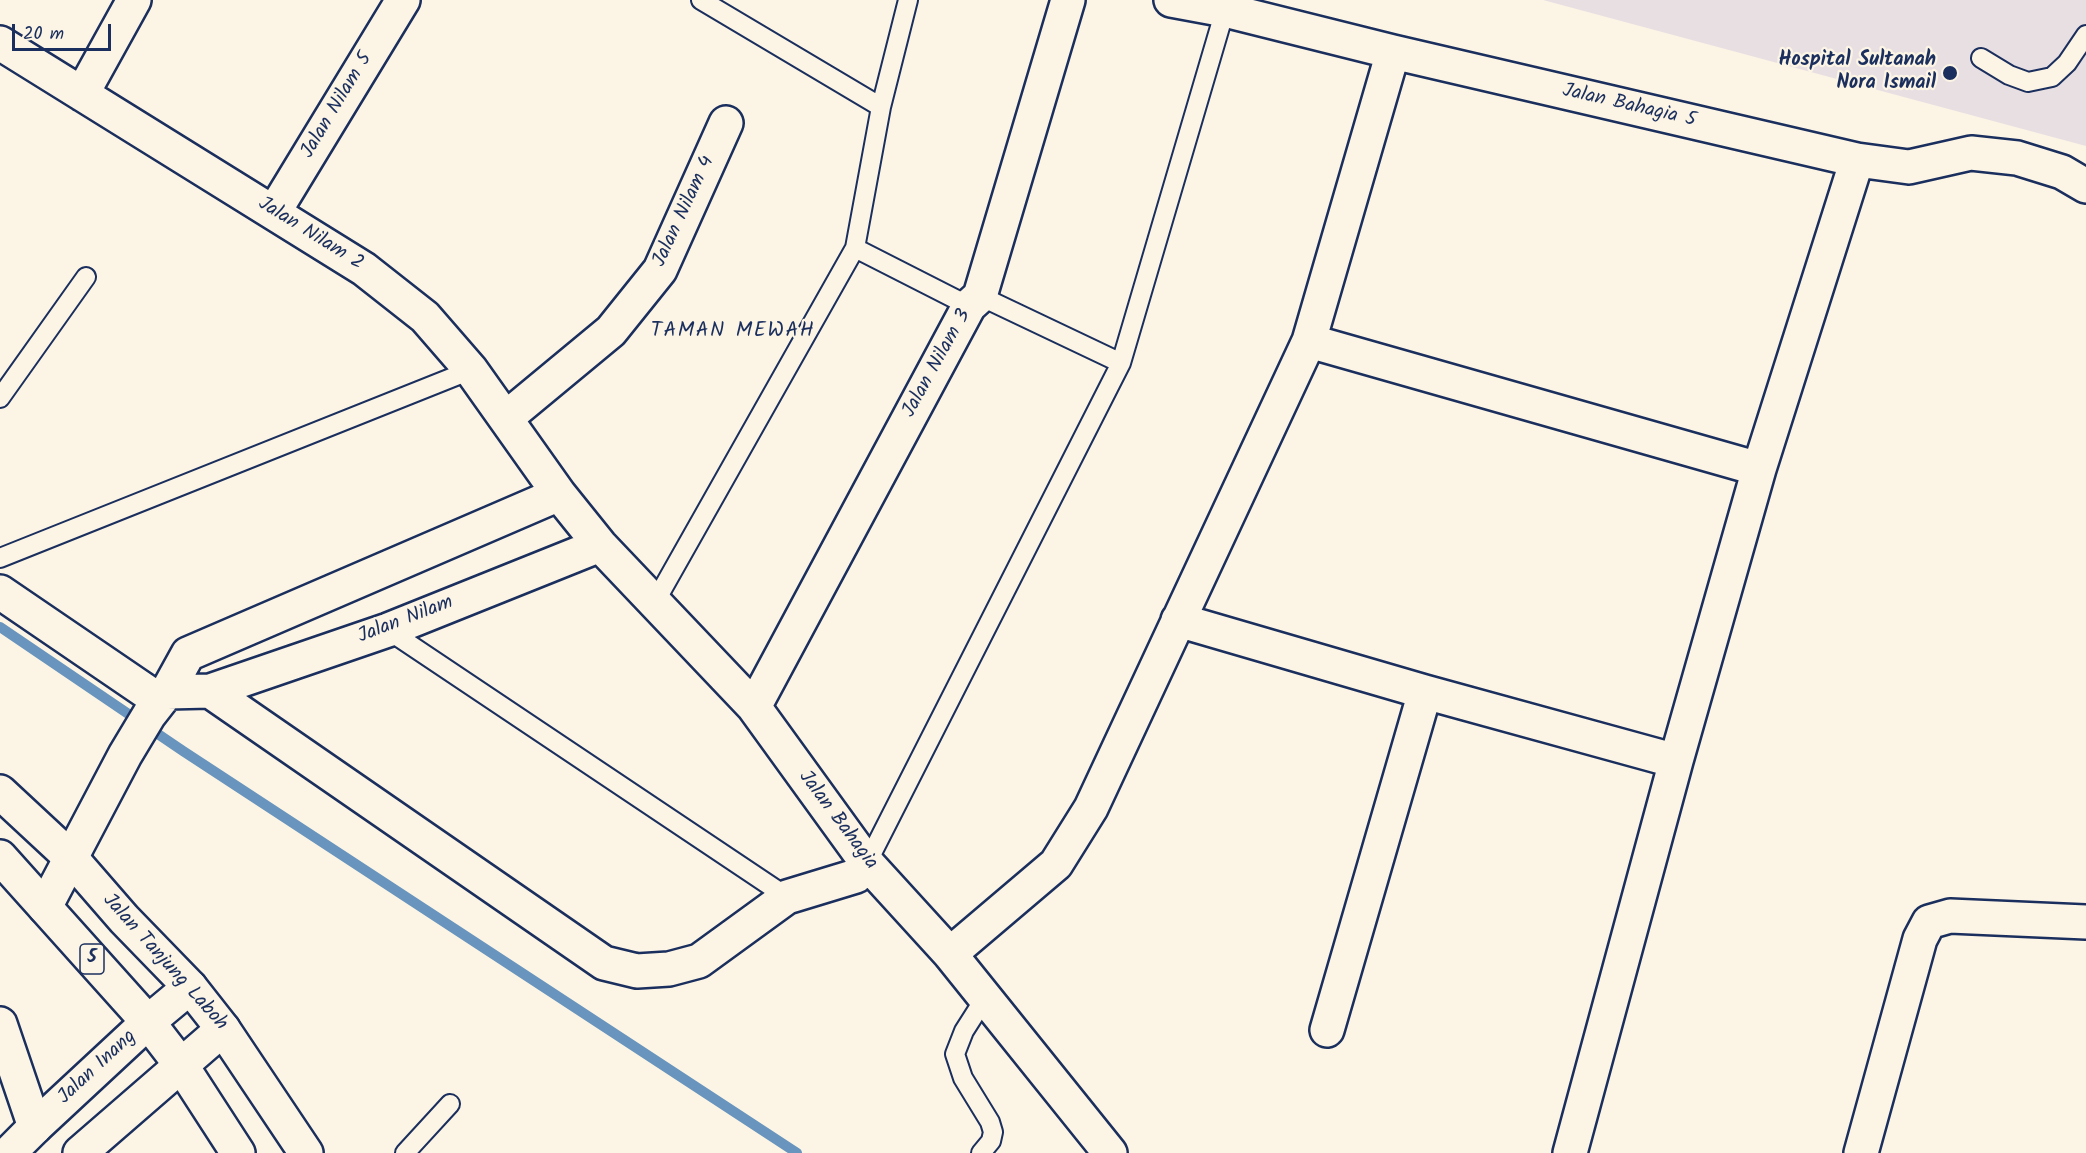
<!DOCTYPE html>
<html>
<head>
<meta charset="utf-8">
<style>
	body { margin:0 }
	#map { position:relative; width:2086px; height:1153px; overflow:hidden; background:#fcf5e5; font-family:Kalam,sans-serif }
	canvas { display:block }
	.scale { position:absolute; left:12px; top:24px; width:99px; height:27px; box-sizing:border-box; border:3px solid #1b2f5e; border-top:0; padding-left:8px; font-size:18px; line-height:21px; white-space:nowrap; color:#1b2f5e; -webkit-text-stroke:4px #fcf5e5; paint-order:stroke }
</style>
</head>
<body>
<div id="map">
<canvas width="2086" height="1153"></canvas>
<div class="scale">20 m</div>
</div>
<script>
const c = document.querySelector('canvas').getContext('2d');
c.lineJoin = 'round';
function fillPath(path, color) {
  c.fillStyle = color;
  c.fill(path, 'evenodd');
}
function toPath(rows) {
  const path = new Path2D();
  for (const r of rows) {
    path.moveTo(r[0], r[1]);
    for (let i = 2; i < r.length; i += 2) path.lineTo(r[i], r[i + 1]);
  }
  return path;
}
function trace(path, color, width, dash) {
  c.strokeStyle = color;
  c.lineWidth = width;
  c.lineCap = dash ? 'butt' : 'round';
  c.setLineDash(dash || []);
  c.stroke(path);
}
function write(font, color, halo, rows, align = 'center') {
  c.font = font + ' Kalam,sans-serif';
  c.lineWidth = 4.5;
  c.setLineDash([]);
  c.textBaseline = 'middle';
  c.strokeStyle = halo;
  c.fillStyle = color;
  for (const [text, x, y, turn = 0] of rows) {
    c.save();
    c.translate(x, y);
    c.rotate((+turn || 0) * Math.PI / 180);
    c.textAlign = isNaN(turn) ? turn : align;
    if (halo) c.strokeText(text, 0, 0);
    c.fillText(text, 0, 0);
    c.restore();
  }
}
fillPath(toPath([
	[1543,0,2086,0,2086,146]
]), '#e8dfe2');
trace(toPath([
	[0,627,183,751,797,1153]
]), '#6894bd', 10);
const lane = toPath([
	[701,0,881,107],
	[1981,58,2009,75,2028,82,2052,77,2067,63,2086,35],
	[855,248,969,306],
	[980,296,1121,363],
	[0,398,86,277],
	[0,558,471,370],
	[655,602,855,248,881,107,908,0],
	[388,630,787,897],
	[867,863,1121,363,1225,10],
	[405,1153,450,1104],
	[981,1153,991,1141,993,1132,990,1122,963,1078,955,1054,964,1031,985,998]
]);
const street = toPath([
	[1171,0,1225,10,1393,52,1857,160,1909,167,1971,153,2017,158,2062,172,2086,186],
	[0,43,364,269,425,317,471,370,559,494,600,545,754,707,867,863,950,954,1110,1153],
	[82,94,134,0],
	[274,212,403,0],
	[1309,341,1759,469],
	[506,418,611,331,660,270,726,123],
	[0,592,160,701],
	[1178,620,1425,692,1676,761],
	[210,691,388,630,600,545],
	[167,692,210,691,604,963,637,971,669,969,699,961,787,897,856,876,867,863],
	[754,707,969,306,980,296,1068,0],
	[45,907,125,755,149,715,167,692,188,654,559,494],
	[950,954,1056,864,1091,808,1309,341,1393,52],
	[1327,1030,1425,692],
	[9,1153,35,1127,148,1022,190,987],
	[80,1153,223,1029],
	[1570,1153,1676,761,1759,469,1857,160],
	[1861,1153,1920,939,1929,922,1950,916,2086,922]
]);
const highway = toPath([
	[0,792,71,858,124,919,190,987,223,1029,306,1153],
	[0,857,148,1022,181,1065,238,1153],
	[0,1024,35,1127]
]);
trace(lane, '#1b2f5e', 22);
trace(street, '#1b2f5e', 38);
trace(highway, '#1b2f5e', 38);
trace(lane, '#fcf5e5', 18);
trace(street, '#fcf5e5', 33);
trace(highway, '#fcf5e5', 33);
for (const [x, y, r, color] of [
	[1950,73,8,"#1b2f5e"]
]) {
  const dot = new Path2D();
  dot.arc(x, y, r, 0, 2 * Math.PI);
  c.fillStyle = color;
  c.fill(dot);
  trace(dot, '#fcf5e5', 2);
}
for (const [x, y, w] of [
	[92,959,24]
]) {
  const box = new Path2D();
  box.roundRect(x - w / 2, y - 15, w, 30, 4.5);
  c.fillStyle = '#fcf5e5';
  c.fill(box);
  trace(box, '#1b2f5e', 1.5);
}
write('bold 18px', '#1b2f5e', null, [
	["5",92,959]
]);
write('bold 20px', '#1b2f5e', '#fcf5e5', [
	["Hospital Sultanah",1936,62],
	["Nora Ismail",1936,85]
], 'right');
write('20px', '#1b2f5e', '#fcf5e5', [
	["Jalan Nilam 5",338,106,-59],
	["Jalan Bahagia 5",1629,107,13],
	["Jalan Nilam 4",685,212,-65],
	["Jalan Nilam 2",310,235,32],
	["Jalan Nilam 3",938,364,-61],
	["Jalan Nilam",406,621,-21],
	["Jalan Bahagia",837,821,53],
	["Jalan Tanjung Laboh",164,963,48],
	["Jalan Inang",98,1068,-43]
]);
c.letterSpacing = '1.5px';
write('21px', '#1b2f5e', '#fcf5e5', [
	["TAMAN MEWAH",733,332]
]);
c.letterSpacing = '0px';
</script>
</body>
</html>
